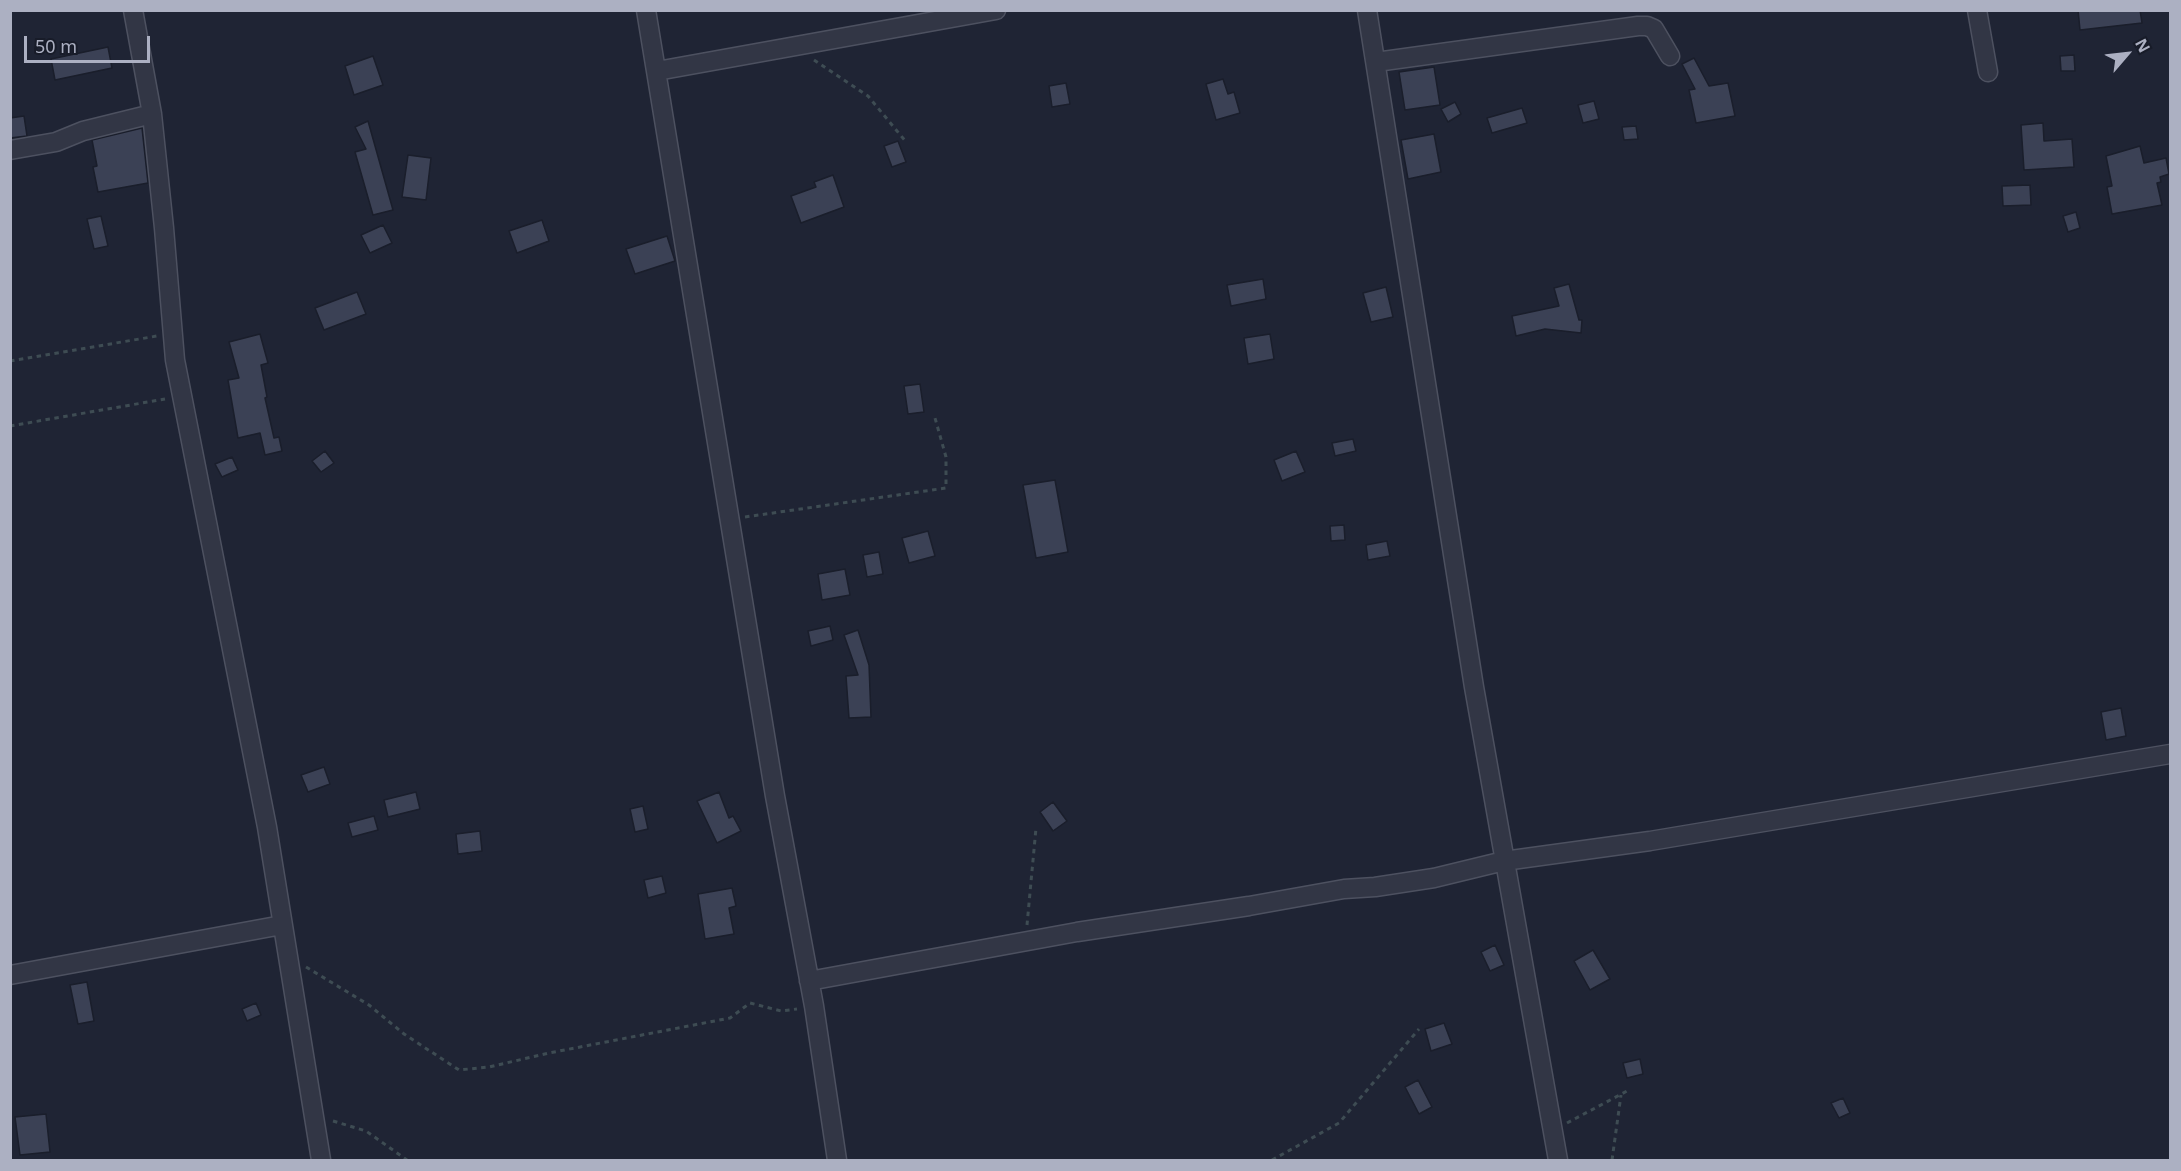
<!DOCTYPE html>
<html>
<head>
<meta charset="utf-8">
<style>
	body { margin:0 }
	#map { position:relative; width:2181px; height:1171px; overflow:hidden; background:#1f2434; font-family:"Noto Sans",sans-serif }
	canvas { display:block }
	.frame { position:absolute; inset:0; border:12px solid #acb0c2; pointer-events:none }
	.north { position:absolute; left:2097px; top:24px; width:60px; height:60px; -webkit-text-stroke:4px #181c29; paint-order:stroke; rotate:62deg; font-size:16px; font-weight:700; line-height:24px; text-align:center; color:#acb0c2 }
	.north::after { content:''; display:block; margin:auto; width:21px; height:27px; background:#acb0c2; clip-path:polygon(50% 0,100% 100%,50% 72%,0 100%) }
	.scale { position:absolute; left:24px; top:36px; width:126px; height:27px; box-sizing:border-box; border:3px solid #acb0c2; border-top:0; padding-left:8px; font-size:18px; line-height:21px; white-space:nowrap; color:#acb0c2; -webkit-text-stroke:4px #181c29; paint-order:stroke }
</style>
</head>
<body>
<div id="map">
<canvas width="2181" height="1171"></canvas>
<div class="frame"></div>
<div class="north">N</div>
<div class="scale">50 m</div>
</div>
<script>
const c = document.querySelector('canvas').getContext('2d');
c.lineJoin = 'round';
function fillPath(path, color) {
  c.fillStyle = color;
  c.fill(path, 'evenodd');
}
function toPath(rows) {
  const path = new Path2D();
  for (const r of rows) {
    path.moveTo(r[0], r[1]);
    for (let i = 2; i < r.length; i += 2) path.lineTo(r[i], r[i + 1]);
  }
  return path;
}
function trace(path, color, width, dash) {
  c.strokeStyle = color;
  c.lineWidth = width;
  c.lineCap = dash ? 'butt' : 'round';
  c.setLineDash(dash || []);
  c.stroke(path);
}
const building = toPath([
	[2078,10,2140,10,2142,23,2080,30,2078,10],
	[108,47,112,68,55,80,51,59,108,47],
	[2074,55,2075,71,2061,71,2060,56,2074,55],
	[373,56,383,85,354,95,345,66,373,56],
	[1694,58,1709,86,1728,83,1735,116,1696,123,1689,90,1695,89,1682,64,1694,58],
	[1434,67,1440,105,1405,110,1399,72,1434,67],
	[1223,79,1228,94,1234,92,1240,113,1216,120,1206,84,1223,79],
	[1066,83,1070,104,1052,107,1049,86,1066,83],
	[1594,101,1599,119,1583,123,1578,105,1594,101],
	[1455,102,1461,114,1448,122,1441,109,1455,102],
	[1522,108,1527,123,1492,133,1487,118,1522,108],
	[24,116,27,136,10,138,10,118,24,116],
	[368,121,393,210,373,215,355,152,366,149,355,127,368,121],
	[2043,123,2044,141,2072,139,2074,167,2024,170,2021,125,2043,123],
	[1636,126,1638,139,1624,140,1622,127,1636,126],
	[142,128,148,183,98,192,93,167,97,166,92,140,142,128],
	[1434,134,1441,172,1408,179,1401,140,1434,134],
	[898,141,906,162,892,167,884,146,898,141],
	[2140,146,2144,163,2166,158,2169,174,2160,177,2161,182,2157,183,2162,205,2112,214,2107,187,2112,186,2106,156,2140,146],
	[408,155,431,158,426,200,402,197,408,155],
	[833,175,844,207,801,223,791,196,816,187,814,182,833,175],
	[2030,185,2031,205,2003,206,2002,186,2030,185],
	[2076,212,2080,228,2068,232,2063,216,2076,212],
	[101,216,108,246,94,249,87,219,101,216],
	[542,220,549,241,517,253,509,231,542,220],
	[383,225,392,243,370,253,361,235,383,225],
	[667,236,675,261,635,274,626,249,667,236],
	[1263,279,1266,299,1231,306,1227,285,1263,279],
	[1569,284,1579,320,1582,320,1581,333,1545,329,1516,336,1512,316,1559,306,1554,288,1569,284],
	[1386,287,1393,317,1371,322,1363,293,1386,287],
	[357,292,366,314,324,330,315,308,357,292],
	[260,334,268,363,261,365,267,397,265,398,274,438,279,437,282,451,265,455,260,433,238,438,228,380,239,378,229,342,260,334],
	[1270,334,1274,359,1248,364,1244,338,1270,334],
	[920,384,924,412,908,414,904,386,920,384],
	[1353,439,1356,451,1335,456,1332,443,1353,439],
	[325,451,334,463,321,472,312,461,325,451],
	[1296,451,1305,472,1282,481,1274,460,1296,451],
	[232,457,238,470,222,477,215,464,232,457],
	[1055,480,1068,552,1036,558,1023,485,1055,480],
	[1344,525,1345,540,1331,541,1330,526,1344,525],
	[928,531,935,556,909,563,902,538,928,531],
	[1387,541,1390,556,1368,560,1366,545,1387,541],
	[879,552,883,574,867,577,863,555,879,552],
	[845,569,850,595,822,600,818,574,845,569],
	[830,626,833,640,811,646,808,631,830,626],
	[858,630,869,665,871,717,849,718,846,676,858,675,844,635,858,630],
	[2121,708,2126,736,2106,740,2101,712,2121,708],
	[324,767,330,784,308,792,301,775,324,767],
	[416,792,420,809,388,817,384,800,416,792],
	[719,792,729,818,733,816,741,831,717,843,697,801,719,792],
	[1053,802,1067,821,1053,831,1040,812,1053,802],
	[643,806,648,829,635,832,630,809,643,806],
	[374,816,378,830,352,837,348,823,374,816],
	[480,831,482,851,458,854,456,834,480,831],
	[662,876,666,893,648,898,644,880,662,876],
	[732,888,736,906,729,908,734,934,705,939,698,894,732,888],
	[1495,945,1504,965,1490,971,1481,952,1495,945],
	[1593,950,1610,979,1590,990,1574,961,1593,950],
	[87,982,94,1021,78,1024,70,985,87,982],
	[256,1003,261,1015,247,1021,242,1009,256,1003],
	[1444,1023,1452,1044,1431,1051,1425,1029,1444,1023],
	[1640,1059,1643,1074,1627,1078,1623,1063,1640,1059],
	[1418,1080,1432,1107,1419,1114,1405,1087,1418,1080],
	[1843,1098,1850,1113,1839,1118,1831,1103,1843,1098],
	[46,1114,50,1152,20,1155,15,1117,46,1114]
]);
fillPath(building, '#3b4155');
trace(building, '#1a1e2b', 1.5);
const minor = toPath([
	[133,10,152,114,164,228,175,360,267,827,321,1160],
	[646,10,775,796,814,1006,837,1160],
	[1367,10,1474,687,1558,1160],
	[1977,10,1988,72],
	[1376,62,1638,26,1647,26,1654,29,1670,56],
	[657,71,996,10],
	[10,150,56,142,83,131,152,114],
	[10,975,282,925],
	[809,981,1077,932,1249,906,1344,889,1375,887,1434,878,1504,861,1650,841,2170,754]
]);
trace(minor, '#4d5160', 21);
trace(toPath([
	[814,60,868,96,907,143],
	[10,361,157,336],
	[10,426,165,399],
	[745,517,946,488,946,457,935,418],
	[1027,925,1036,828],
	[306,967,369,1005,404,1034,459,1070,489,1067,549,1053,730,1018,750,1003,781,1011,797,1009],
	[333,1121,366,1131,407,1160],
	[1567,1123,1629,1090],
	[1272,1160,1339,1123,1419,1029],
	[1612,1160,1621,1095]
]), '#3e4c53', 3, [4.5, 4.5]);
trace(minor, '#323645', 18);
</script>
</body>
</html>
